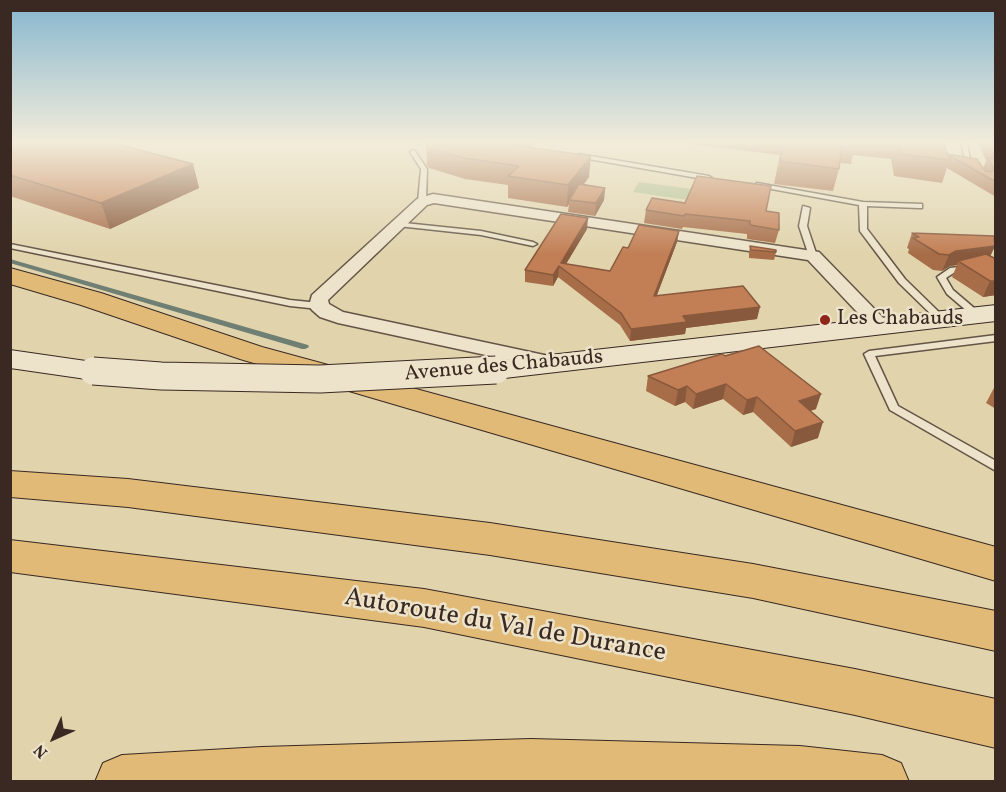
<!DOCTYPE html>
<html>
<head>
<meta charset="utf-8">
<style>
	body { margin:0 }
	#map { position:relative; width:1006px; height:792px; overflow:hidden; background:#e1d4ad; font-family:Vollkorn,serif }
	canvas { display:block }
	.frame { position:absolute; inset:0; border:12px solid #392922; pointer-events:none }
	.north { position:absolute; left:24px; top:708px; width:60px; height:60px; -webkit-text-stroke:4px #ece3ca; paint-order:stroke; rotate:225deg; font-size:16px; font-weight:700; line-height:24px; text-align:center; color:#392922 }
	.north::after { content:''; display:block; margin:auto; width:21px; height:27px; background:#392922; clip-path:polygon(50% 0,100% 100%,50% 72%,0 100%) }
</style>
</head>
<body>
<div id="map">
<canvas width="1006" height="792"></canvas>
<div class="frame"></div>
<div class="north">N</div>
</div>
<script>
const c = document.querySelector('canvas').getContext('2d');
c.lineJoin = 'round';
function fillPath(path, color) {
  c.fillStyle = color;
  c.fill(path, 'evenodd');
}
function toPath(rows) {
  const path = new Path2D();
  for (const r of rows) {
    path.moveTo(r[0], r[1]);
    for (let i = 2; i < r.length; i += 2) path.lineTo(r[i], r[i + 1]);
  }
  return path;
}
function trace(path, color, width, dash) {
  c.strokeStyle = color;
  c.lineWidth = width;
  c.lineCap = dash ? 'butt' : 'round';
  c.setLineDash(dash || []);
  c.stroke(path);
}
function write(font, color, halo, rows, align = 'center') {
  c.font = font + ' Vollkorn,serif';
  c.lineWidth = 5;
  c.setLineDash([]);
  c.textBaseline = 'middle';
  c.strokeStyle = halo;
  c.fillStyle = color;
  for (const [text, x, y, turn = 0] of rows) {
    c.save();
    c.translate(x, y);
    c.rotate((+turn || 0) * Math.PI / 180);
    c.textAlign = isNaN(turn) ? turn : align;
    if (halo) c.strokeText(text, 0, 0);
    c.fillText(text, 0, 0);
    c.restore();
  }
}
fillPath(toPath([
	[639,182,693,189,688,200,633,192]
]), '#adbe8e');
fillPath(toPath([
	[10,259,308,345,309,347,305,349,302,349,10,263,10,259]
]), '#707f73');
const service = toPath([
	[961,143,967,143,971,165,966,164,961,143],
	[413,150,415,151,427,169,426,202,422,204,418,202,421,169,410,152,413,150],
	[579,154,709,176,712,178,709,180,577,157,576,156,579,154],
	[757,183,863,202,922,204,922,208,919,208,867,206,867,229,905,279,944,317,946,319,944,321,938,321,899,283,860,231,859,205,755,186,754,185,757,183],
	[803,206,810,208,807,226,817,256,813,258,809,256,799,226,803,206],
	[395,222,481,231,533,242,537,244,533,246,481,235,398,226,395,226,395,222],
	[10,244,290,300,319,303,323,306,319,309,290,306,10,248,10,244],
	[968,266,971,266,971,270,955,272,946,278,953,290,980,313,982,315,977,318,974,317,947,294,937,277,950,268,968,266],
	[996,335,996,341,875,356,898,406,996,461,996,471,890,410,864,354,869,351,996,335]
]);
const minor = toPath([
	[433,194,819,252,891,326,888,330,874,330,808,260,434,203,427,205,328,300,329,304,343,312,563,359,566,364,563,369,555,370,338,323,320,317,312,310,309,306,312,295,417,199,433,194]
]);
const secondary = toPath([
	[996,305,996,321,496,379,485,376,481,370,485,364,496,361,996,305],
	[10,350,93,362,104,365,108,371,104,377,93,380,10,368,10,350]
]);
const motorway = toPath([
	[10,268,101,293,262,347,996,547,996,581,240,359,81,305,10,284,10,268],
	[10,471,128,479,490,523,753,564,996,611,996,651,753,598,490,555,128,507,10,497,10,471],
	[10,540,424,589,855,669,996,699,996,748,855,715,424,627,10,572,10,540],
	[531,739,800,746,882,755,901,763,909,782,95,782,103,763,122,755,262,747,531,739]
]);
trace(service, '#635445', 3);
trace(minor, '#635445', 3);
trace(secondary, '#392922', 2);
trace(motorway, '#392922', 2);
fillPath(service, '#ece3ca');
fillPath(minor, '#ece3ca');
fillPath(secondary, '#ece3ca');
fillPath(motorway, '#e0ba76');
const secondaryBridge = toPath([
	[93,371,161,376,320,379,496,370]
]);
trace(secondaryBridge, '#392922', 29, []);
trace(secondaryBridge, '#ece3ca', 27);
fillPath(toPath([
	[10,143,193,164,199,188,110,229,10,196],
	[430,143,535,143,531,148,589,177,584,184,605,188,604,200,595,216,568,212,569,204,567,207,508,198,508,185,465,179,429,168,427,165,426,145],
	[682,143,943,143,947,154,983,169,986,161,978,143,996,143,996,197,947,168,942,183,894,176,891,159,853,155,851,164,840,163,839,169,833,191,774,184,780,155],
	[685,203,766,211,779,230,775,243,747,239,747,234,683,227,682,229,644,223,646,210],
	[587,229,566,264,610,271,628,248,679,231,677,242,657,295,757,319,686,328,685,334,630,341,620,325,558,277,553,286,525,282,525,270],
	[912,233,995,246,990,256,996,295,983,297,952,277,957,265,950,266,942,271,933,270,908,253,909,249,907,248],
	[750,246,776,252,774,260,749,258,749,253],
	[697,361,816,409,810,411,818,438,791,447,753,412,743,415,723,399,693,409,685,402,675,406,646,391,648,376],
	[996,384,996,409,986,403]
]), '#a76d49');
fillPath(toPath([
	[515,143,535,143,513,165,513,145],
	[591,156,589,177,572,200,569,200,569,204,567,207,568,185],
	[193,164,199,188,110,229,101,203],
	[605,188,604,200,595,216,596,203],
	[588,218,587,229,563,269,561,263],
	[679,231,677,242,652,308,654,296],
	[995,246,988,261,958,261,957,265,950,266,942,271,949,255,956,251],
	[559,266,558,277,553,286,553,275],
	[990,281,996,281,996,295,983,297],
	[760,307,757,319,686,328,685,334,630,341,631,329,683,316],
	[726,384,723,399,693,409,696,394],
	[687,386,685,402,675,406,678,390],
	[821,394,816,409,794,416,799,401],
	[757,397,753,412,743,415,747,400],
	[823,422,818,438,791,447,795,431]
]), '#88593c');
const building = toPath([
	[10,143,113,143,193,164,101,203,10,175,10,143],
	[430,143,515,143,513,145,591,156,568,185,508,176,519,166,464,158,428,148,426,145,430,143],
	[783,143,842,143,839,169,780,161,783,143],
	[899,143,943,143,950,160,901,154,899,143],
	[988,143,996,143,996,182,947,154,977,159,985,171,991,172,994,169,988,158,995,159,988,143],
	[697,176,771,186,766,211,779,213,779,230,750,225,750,221,685,214,684,216,646,210,652,198,685,203,697,176],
	[579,184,605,188,596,203,569,200,579,184],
	[561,214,588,218,561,263,610,271,623,247,628,248,639,225,679,231,654,296,743,286,760,307,683,316,687,322,631,329,621,313,559,266,553,275,525,270,561,214],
	[912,233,994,236,995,246,956,251,949,255,939,254,913,238,919,237,912,233],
	[750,246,776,250,776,252,751,250,750,246],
	[986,254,996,259,996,281,990,281,958,261,986,254],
	[759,346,821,394,799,401,823,422,795,431,757,397,747,400,726,384,696,394,687,386,678,390,648,376,697,361,722,354,725,356,759,346]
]);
fillPath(building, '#c27f55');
trace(building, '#88593c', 1.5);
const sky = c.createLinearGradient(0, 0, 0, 254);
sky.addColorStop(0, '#86b6cf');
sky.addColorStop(0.56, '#f2ecda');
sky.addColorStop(1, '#f2ecda00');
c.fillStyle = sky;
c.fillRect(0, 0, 1006, 254);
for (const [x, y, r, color] of [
	[825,320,6,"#8f2418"]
]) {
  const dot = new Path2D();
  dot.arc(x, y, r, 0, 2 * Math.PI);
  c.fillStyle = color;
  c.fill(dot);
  trace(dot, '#ece3ca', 2);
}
write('21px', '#392922', '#ece3ca', [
	["Les Chabauds",837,320]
], 'left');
write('21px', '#392922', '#ece3ca', [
	["Avenue des Chabauds",504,367,-5]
]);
write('26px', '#392922', '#ece3ca', [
	["Autoroute du Val de Durance",505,627,10]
]);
</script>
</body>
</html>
